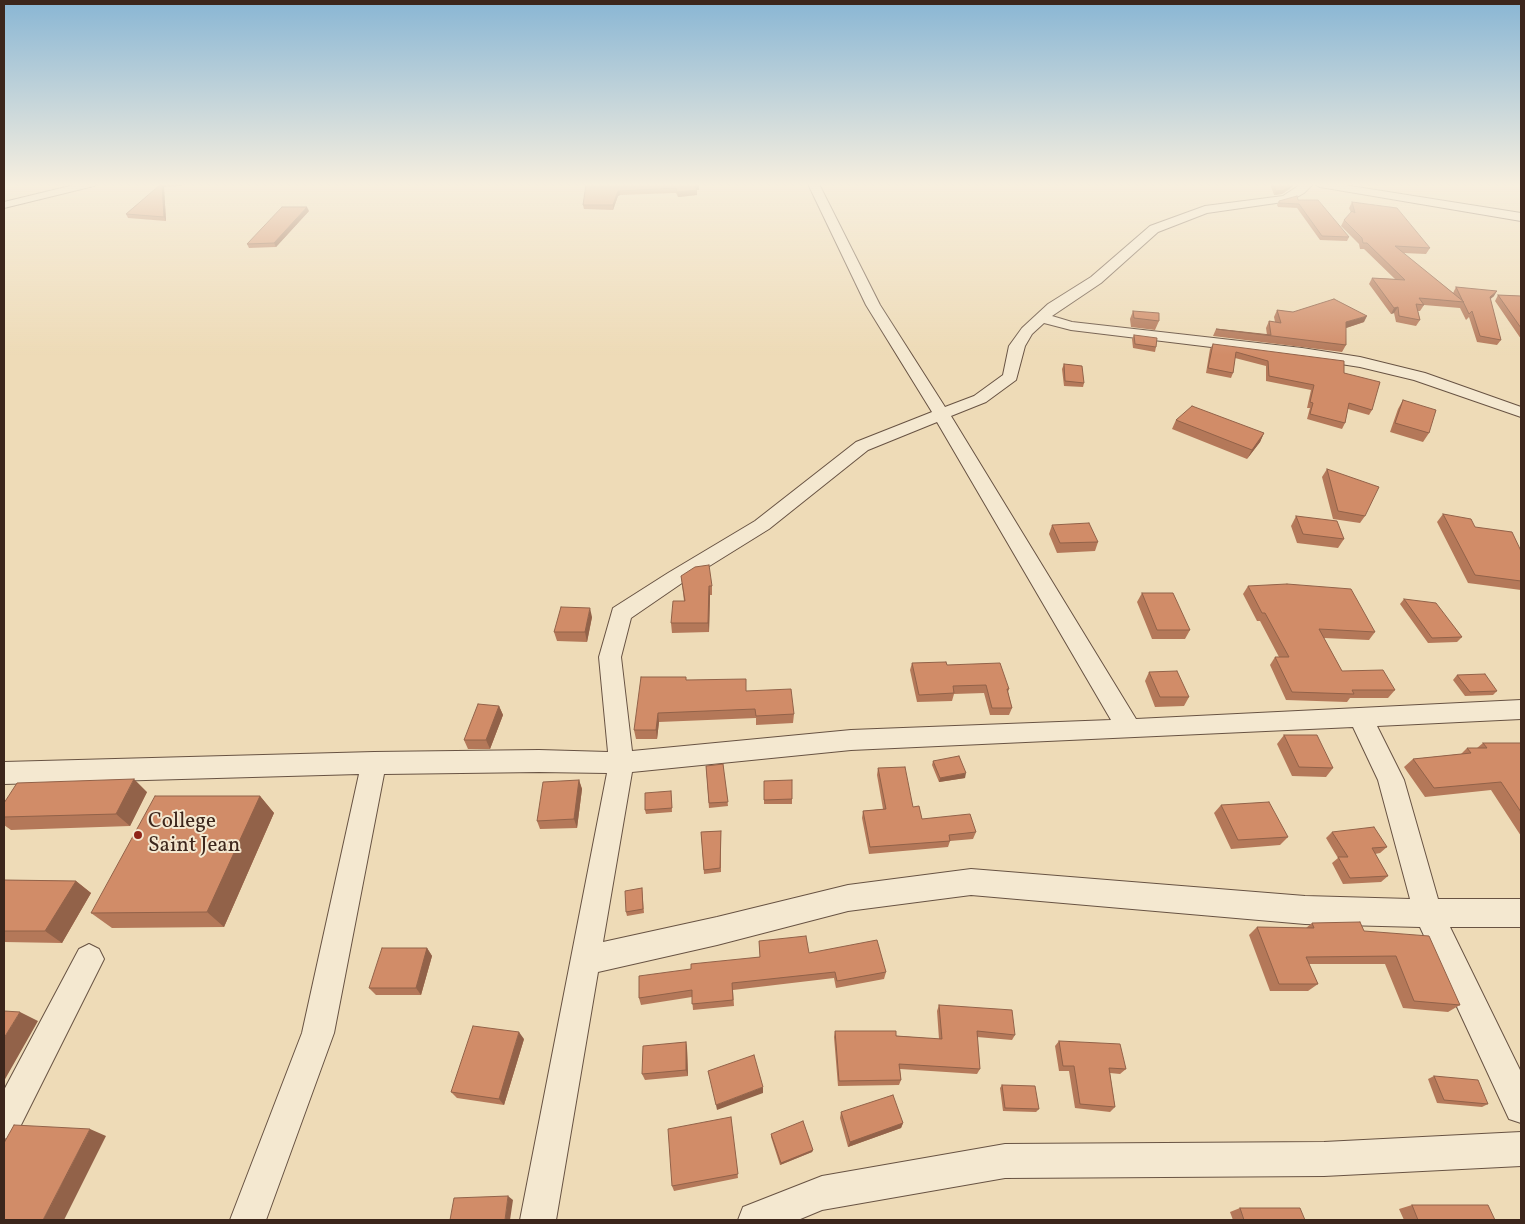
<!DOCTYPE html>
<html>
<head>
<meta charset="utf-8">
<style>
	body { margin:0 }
	#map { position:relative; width:1525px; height:1224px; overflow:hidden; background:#eedbb7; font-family:Vollkorn,serif }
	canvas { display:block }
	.frame { position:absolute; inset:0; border:5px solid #3c261c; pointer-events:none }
</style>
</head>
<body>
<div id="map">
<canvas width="1525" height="1224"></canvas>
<div class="frame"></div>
</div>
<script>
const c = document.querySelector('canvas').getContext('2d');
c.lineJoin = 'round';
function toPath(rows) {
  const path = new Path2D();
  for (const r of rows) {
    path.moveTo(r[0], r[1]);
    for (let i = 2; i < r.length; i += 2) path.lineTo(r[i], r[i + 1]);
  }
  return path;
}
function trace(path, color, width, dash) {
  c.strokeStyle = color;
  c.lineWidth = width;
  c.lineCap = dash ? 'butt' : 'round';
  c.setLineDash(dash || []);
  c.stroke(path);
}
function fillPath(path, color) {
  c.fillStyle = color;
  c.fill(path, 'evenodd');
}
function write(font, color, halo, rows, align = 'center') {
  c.font = font + ' Vollkorn,serif';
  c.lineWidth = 4;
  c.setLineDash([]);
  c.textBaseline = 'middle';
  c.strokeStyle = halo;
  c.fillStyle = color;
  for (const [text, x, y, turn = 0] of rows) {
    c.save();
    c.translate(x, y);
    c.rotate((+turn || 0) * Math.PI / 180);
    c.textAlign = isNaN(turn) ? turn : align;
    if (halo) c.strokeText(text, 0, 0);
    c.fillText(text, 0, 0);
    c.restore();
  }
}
const minor = toPath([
	[78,184,96,184,94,186,4,208,4,202,78,184],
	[808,184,819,184,880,305,945,407,974,396,1003,375,1009,346,1022,328,1048,304,1091,277,1150,226,1205,206,1283,196,1301,184,1313,184,1304,193,1290,201,1207,213,1158,232,1101,283,1052,316,1072,322,1302,348,1360,357,1425,373,1521,407,1521,417,1414,380,1360,367,1302,358,1071,330,1044,323,1032,334,1025,346,1016,380,986,402,951,416,1136,719,1521,700,1521,719,1377,726,1404,780,1438,899,1521,899,1521,927,1450,927,1521,1072,1521,1123,1509,1119,1420,927,1305,924,971,895,848,911,717,945,598,972,556,1220,520,1220,607,773,539,772,384,774,334,1033,266,1220,230,1220,302,1033,359,774,4,784,4,762,374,752,539,750,608,752,599,657,613,608,668,573,755,521,856,442,932,412,866,305,808,184],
	[937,422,1111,720,851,730,632,751,621,657,631,618,682,583,769,529,868,450,937,422],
	[1353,727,1378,780,1410,899,1305,896,971,869,848,885,717,917,603,942,632,772,851,750,1353,727],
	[1314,184,1338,184,1521,213,1521,221,1320,187,1314,184],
	[89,944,99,949,104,959,16,1135,4,1139,4,1090,79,949,89,944],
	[1521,1132,1521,1166,1324,1176,1005,1178,822,1210,798,1220,738,1220,743,1207,822,1176,1005,1144,1324,1142,1521,1132]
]);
trace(minor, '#685343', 2);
fillPath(minor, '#f4e8d0');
fillPath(toPath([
	[161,184,204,184,164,187,166,221,128,218,126,214],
	[586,184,699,185,699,190,697,190,697,195,678,197,676,193,620,195,618,196,613,210,584,209,583,205],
	[1270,184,1292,184,1293,185,1291,188,1282,194,1274,195],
	[1298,200,1349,237,1347,241,1320,240,1297,208,1278,207,1277,205,1279,201],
	[1352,202,1430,248,1426,254,1403,253,1453,293,1456,287,1494,296,1490,299,1501,340,1497,345,1477,342,1469,317,1466,320,1460,308,1424,305,1420,311,1418,311,1420,320,1416,326,1396,322,1394,313,1391,314,1369,284,1372,278,1395,279,1364,249,1360,249,1359,244,1341,226,1344,220,1351,213,1349,208],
	[309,211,276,247,249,248,247,244],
	[1498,295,1521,296,1521,339,1495,301],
	[1277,310,1364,322,1346,328,1346,345,1342,352,1213,336,1216,329,1267,335,1266,328,1269,321,1275,322,1274,317],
	[1133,311,1159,321,1155,330,1131,327,1130,319],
	[1134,335,1156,347,1155,352,1133,348,1132,339],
	[1213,344,1344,373,1372,410,1369,415,1348,409,1345,423,1342,429,1307,419,1310,408,1307,408,1311,390,1266,381,1266,366,1235,358,1233,373,1231,378,1206,373,1210,349],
	[1064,364,1084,383,1083,387,1064,386,1062,369],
	[1403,400,1429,433,1423,442,1390,432,1398,409],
	[1176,420,1264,433,1260,442,1247,459,1172,429],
	[1327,469,1365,516,1360,523,1333,519,1322,477],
	[1443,514,1475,527,1521,581,1521,590,1468,583,1437,522],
	[1296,516,1344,539,1338,548,1297,543,1291,526],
	[1052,525,1098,542,1095,551,1057,553,1049,534],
	[681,576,712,586,712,595,710,595,709,632,672,633,671,623,684,601],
	[1248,586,1375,632,1369,640,1324,638,1342,671,1395,690,1388,698,1350,698,1347,702,1286,700,1270,665,1275,657,1279,657,1260,621,1257,621,1243,594],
	[1142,593,1190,630,1185,639,1152,639,1137,602],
	[1404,599,1462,637,1457,642,1428,643,1400,604],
	[592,617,587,642,557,641,554,632],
	[912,663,947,665,1009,689,1008,692,1012,708,1009,715,990,715,984,693,954,694,952,701,917,702,910,670],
	[1149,672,1189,697,1184,706,1155,707,1145,681],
	[1457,675,1497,691,1493,695,1465,696,1453,680],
	[686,677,686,680,746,691,794,714,793,723,756,725,756,718,659,722,657,739,636,739,634,730],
	[499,706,503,715,490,749,468,749,464,740],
	[1284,735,1333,768,1326,777,1292,776,1277,744],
	[1483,743,1521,743,1521,836,1491,790,1425,797,1404,767,1413,759,1461,754,1467,748,1477,748],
	[933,761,965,778,939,782,932,765],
	[723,764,728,806,709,808,706,766],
	[878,768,913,807,922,819,976,832,973,839,950,841,948,847,869,854,862,818,863,811,883,809,877,775],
	[579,780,582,789,577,828,540,829,537,821],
	[764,781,792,799,792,804,764,804],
	[671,791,672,812,646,814,645,810],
	[147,792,130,826,11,830,4,825,4,803],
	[260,796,274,813,224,927,112,928,91,913],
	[1221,805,1288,837,1280,845,1231,849,1214,813],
	[721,831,721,872,704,874,701,832],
	[1332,832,1387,847,1380,853,1375,854,1388,876,1381,882,1343,884,1332,863,1338,858,1326,838],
	[4,880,76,881,91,893,62,943,4,942],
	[642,888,644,913,627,916,626,912],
	[1312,923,1364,931,1460,1005,1448,1012,1403,1008,1385,964,1309,964,1318,984,1308,991,1270,991,1249,935,1257,927,1306,928],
	[759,941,886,972,884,979,836,988,834,978,733,990,734,1006,693,1010,692,997,641,1005,639,998,691,969,760,957],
	[427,948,432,956,421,995,376,995,369,988],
	[939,1005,1015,1035,1012,1040,977,1037,980,1069,977,1074,900,1069,901,1080,899,1085,838,1086,834,1037,835,1031,939,1039,937,1011],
	[524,1039,504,1105,457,1098,451,1092],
	[1059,1041,1126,1069,1120,1074,1110,1073,1115,1107,1110,1112,1075,1108,1069,1071,1059,1071,1055,1046],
	[686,1042,687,1048,688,1076,645,1080,642,1074],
	[1434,1076,1488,1104,1482,1107,1437,1103,1428,1079],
	[1002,1085,1039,1109,1036,1112,1003,1111,1000,1088],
	[841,1112,903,1123,901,1128,848,1147,840,1118],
	[731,1117,738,1178,674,1191,672,1186],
	[771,1134,813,1150,812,1152,780,1165,771,1137],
	[1412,1205,1495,1220,1404,1220,1399,1209],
	[1240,1208,1305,1220,1233,1220,1230,1212]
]), '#b47859');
fillPath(toPath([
	[162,184,164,187,166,221,164,217],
	[699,185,699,190,695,190,695,186],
	[1293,185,1291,188,1282,194,1274,195,1276,191],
	[697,190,697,195,678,197,677,192],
	[618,191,620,191,620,195,618,196,613,210,613,205],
	[307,207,309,211,276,247,274,243],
	[1497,291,1494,296,1486,303,1490,297],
	[1398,307,1394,313,1391,314,1394,308],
	[1367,316,1364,322,1343,329,1346,322],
	[1264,433,1260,442,1247,459,1252,450],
	[709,586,710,595,709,632,708,623],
	[590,608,592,617,587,642,585,632],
	[499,706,503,715,490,749,486,740],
	[658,713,659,722,657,739,656,730],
	[966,773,965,778,939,782,940,778],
	[134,779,147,792,130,826,116,814],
	[579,780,582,789,577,828,574,819],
	[260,796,274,813,224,927,207,912],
	[76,881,91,893,62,943,45,931],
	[427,948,432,956,421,995,416,988],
	[20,1012,38,1021,4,1081,4,1038],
	[519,1032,524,1039,504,1105,499,1099],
	[686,1042,687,1048,688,1076,686,1070],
	[763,1087,763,1093,717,1110,716,1105],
	[903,1123,901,1128,848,1147,850,1142],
	[90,1129,106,1136,64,1220,43,1220],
	[813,1150,812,1152,780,1165,781,1163],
	[508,1196,513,1200,510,1220,505,1220]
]), '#926249');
const building = toPath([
	[161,184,162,184,164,217,126,214,161,184],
	[586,184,698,184,699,185,695,186,697,190,677,192,676,188,620,191,618,191,613,205,583,205,586,184],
	[1273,184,1292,184,1293,185,1284,190,1276,191,1273,184],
	[1297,196,1298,200,1318,200,1349,237,1322,236,1299,204,1279,203,1279,201,1297,196],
	[1352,202,1397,208,1430,248,1395,246,1464,302,1419,298,1424,305,1416,304,1420,320,1399,316,1398,307,1394,308,1372,278,1405,280,1367,243,1363,243,1362,238,1344,220,1352,211,1355,213,1352,202],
	[282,207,307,207,274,243,247,244,282,207],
	[1456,287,1497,291,1490,297,1501,340,1480,336,1472,311,1469,314,1456,287],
	[1498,295,1521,296,1521,328,1498,295],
	[1334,299,1367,316,1346,322,1346,345,1216,329,1271,335,1269,321,1281,323,1277,310,1293,312,1334,299],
	[1133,311,1159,313,1159,321,1134,318,1133,311],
	[1134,335,1157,338,1156,347,1135,344,1134,335],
	[1213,344,1344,361,1344,373,1380,382,1372,410,1349,403,1345,423,1310,414,1313,403,1310,402,1314,385,1269,376,1268,361,1236,352,1233,373,1208,368,1213,344],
	[1064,364,1082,366,1084,383,1065,381,1064,364],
	[1403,400,1436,410,1429,433,1395,423,1403,400],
	[1192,406,1264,433,1252,450,1176,420,1192,406],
	[1327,469,1379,487,1365,516,1338,511,1327,469],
	[1443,514,1471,519,1475,527,1512,532,1521,551,1521,581,1475,575,1443,514],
	[1296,516,1337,521,1344,539,1303,534,1296,516],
	[1089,523,1098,542,1060,543,1052,525,1089,523],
	[709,565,712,586,709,586,708,623,671,623,673,601,685,601,681,576,695,567,709,565],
	[1287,584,1351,589,1375,632,1319,629,1342,671,1383,670,1395,690,1352,690,1354,694,1292,692,1275,657,1289,657,1265,613,1262,613,1248,586,1287,584],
	[1142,593,1173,593,1190,630,1157,630,1142,593],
	[1404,599,1436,603,1462,637,1432,638,1404,599],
	[561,607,590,608,585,632,554,632,561,607],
	[946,662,947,665,1000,663,1009,689,1007,689,1012,708,992,708,986,685,953,686,954,693,919,695,912,663,946,662],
	[1177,671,1189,697,1160,697,1149,672,1177,671],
	[1485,674,1497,691,1470,692,1457,675,1485,674],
	[641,677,686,677,686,680,746,679,746,691,791,689,794,714,756,716,755,709,658,713,656,730,634,730,641,677],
	[478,704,499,706,486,740,464,740,478,704],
	[1284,735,1317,735,1333,768,1299,767,1284,735],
	[1483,743,1521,743,1521,812,1501,782,1434,788,1413,759,1471,753,1467,748,1487,748,1483,743],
	[959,756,966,773,940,778,933,761,959,756],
	[723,764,728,802,709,803,706,766,723,764],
	[905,767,913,807,919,806,922,819,970,814,976,832,949,835,950,841,870,847,863,811,886,809,878,768,905,767],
	[134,779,116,814,4,817,4,803,17,783,134,779],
	[579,780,574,819,537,821,543,782,579,780],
	[792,780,792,799,764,800,764,781,792,780],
	[671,791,672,808,645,810,645,793,671,791],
	[155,796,260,796,207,912,91,913,155,796],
	[1269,802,1288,837,1238,840,1221,805,1269,802],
	[1374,827,1387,847,1372,848,1388,876,1350,878,1338,857,1348,857,1332,832,1374,827],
	[721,831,720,868,704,870,701,832,721,831],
	[4,880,76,881,45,931,4,931,4,880],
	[642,888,643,909,626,912,625,891,642,888],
	[1360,922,1364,931,1429,936,1460,1005,1414,1001,1396,956,1306,957,1318,984,1279,984,1257,927,1314,928,1312,923,1360,922],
	[806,936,809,953,877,940,886,972,837,981,835,972,732,983,733,1000,692,1004,692,990,639,998,639,976,691,969,691,964,760,957,759,941,806,936],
	[382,948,427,948,416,988,369,988,382,948],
	[939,1005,1012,1010,1015,1035,977,1031,980,1069,899,1064,901,1080,839,1081,835,1031,896,1031,896,1036,942,1039,939,1005],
	[4,1011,20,1012,4,1038,4,1011],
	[473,1026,519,1032,499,1099,451,1092,473,1026],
	[1059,1041,1120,1044,1126,1069,1109,1068,1115,1107,1080,1104,1074,1066,1063,1066,1059,1041],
	[686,1042,686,1070,642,1074,643,1046,686,1042],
	[754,1055,763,1087,716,1105,708,1071,754,1055],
	[1434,1076,1478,1080,1488,1104,1444,1100,1434,1076],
	[1002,1085,1035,1086,1039,1109,1005,1108,1002,1085],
	[893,1095,903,1123,850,1142,841,1112,893,1095],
	[731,1117,738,1174,672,1186,668,1129,731,1117],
	[803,1121,813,1150,781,1163,771,1134,803,1121],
	[14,1125,90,1129,43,1220,4,1220,4,1143,14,1125],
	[508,1196,505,1220,450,1220,454,1198,508,1196],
	[1412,1205,1488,1205,1495,1220,1418,1220,1412,1205],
	[1240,1208,1300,1208,1305,1220,1244,1220,1240,1208]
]);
fillPath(building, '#d18c68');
trace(building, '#926249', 1);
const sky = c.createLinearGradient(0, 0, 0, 355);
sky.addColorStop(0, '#89b6d4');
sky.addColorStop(0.52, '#f7efdf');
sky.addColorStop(1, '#f7efdf00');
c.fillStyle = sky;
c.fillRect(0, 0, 1525, 355);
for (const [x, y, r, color] of [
	[138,835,5,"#8f2418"]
]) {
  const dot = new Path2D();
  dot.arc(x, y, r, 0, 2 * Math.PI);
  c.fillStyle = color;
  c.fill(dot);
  trace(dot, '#f4e8d0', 2);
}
write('21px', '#3c261c', '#f4e8d0', [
	["College",148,823],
	["Saint Jean",148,847]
], 'left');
</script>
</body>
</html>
